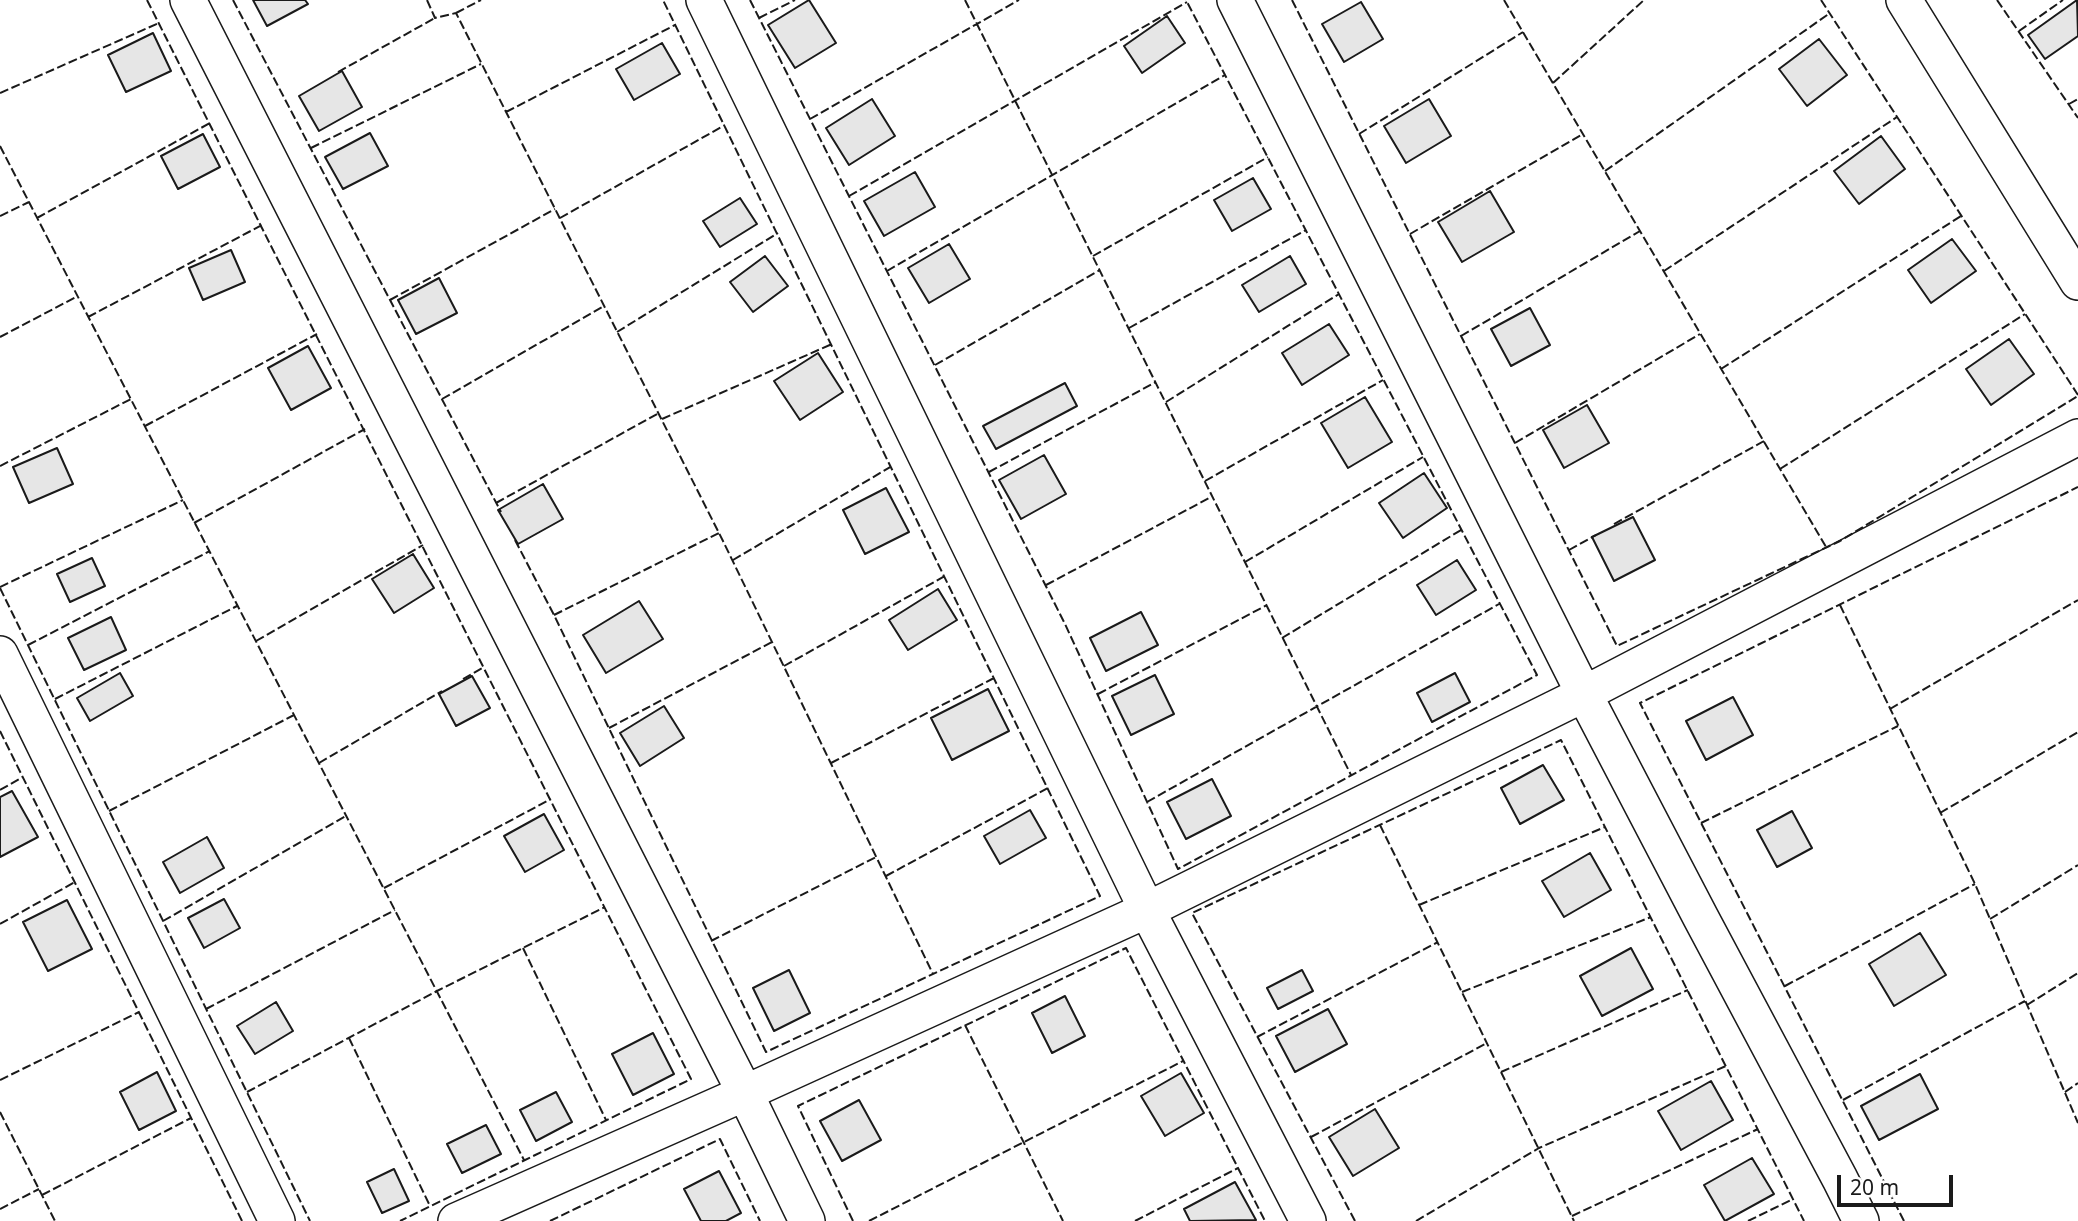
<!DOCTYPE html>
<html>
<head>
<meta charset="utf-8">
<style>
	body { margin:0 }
	#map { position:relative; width:2078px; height:1221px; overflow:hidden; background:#fff; font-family:"Noto Sans",sans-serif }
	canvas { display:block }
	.scale { position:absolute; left:1837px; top:1175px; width:116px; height:32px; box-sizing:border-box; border:4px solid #1a1a1a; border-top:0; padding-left:9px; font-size:21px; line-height:24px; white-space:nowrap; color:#1a1a1a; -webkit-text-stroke:5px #fff; paint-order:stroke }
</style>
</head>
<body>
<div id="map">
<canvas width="2078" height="1221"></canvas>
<div class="scale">20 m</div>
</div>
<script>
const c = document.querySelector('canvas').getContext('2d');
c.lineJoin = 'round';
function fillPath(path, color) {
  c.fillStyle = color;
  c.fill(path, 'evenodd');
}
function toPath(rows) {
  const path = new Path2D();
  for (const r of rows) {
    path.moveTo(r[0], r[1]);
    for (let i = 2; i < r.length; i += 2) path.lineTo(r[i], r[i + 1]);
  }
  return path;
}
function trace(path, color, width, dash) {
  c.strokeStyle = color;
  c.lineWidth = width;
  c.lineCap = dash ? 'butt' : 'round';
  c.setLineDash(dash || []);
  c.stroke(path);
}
const building = toPath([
	[253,0,305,0,308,4,267,26,253,0],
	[809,0,836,43,795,68,768,25,809,0],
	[2077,0,2078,36,2045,59,2028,35,2077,0],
	[1361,2,1383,39,1344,62,1322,24,1361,2],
	[1167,16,1185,43,1142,73,1124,46,1167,16],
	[153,33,171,71,126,92,108,55,153,33],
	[1819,39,1847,75,1807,106,1779,69,1819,39],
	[662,43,680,74,634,100,616,69,662,43],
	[342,71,362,107,319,131,299,96,342,71],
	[872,99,895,136,849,165,826,128,872,99],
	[1429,99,1451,136,1406,163,1384,126,1429,99],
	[370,133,388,166,343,189,325,157,370,133],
	[203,134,220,167,178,189,161,156,203,134],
	[1881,136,1905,169,1859,204,1834,171,1881,136],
	[915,172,935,207,884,236,864,201,915,172],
	[1253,178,1271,209,1232,231,1214,200,1253,178],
	[1490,191,1514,232,1462,262,1438,222,1490,191],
	[740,198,757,224,720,247,703,221,740,198],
	[1952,239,1976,271,1931,303,1908,270,1952,239],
	[949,244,970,279,929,303,908,268,949,244],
	[231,250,245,282,203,300,189,268,231,250],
	[765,256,788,286,753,312,730,282,765,256],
	[1290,256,1306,284,1259,312,1242,285,1290,256],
	[439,278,457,313,416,334,398,300,439,278],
	[1530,308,1550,345,1511,366,1491,329,1530,308],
	[1329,324,1349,355,1302,385,1282,353,1329,324],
	[2009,339,2034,374,1991,405,1966,369,2009,339],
	[308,346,331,388,291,410,268,368,308,346],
	[818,353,843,392,800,420,774,381,818,353],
	[1065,383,1077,406,996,449,983,426,1065,383],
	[1365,397,1392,442,1348,468,1321,423,1365,397],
	[1587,405,1609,443,1564,468,1543,430,1587,405],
	[57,448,73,484,29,503,13,467,57,448],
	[1044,455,1066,494,1021,519,999,480,1044,455],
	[1424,473,1447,508,1403,538,1379,503,1424,473],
	[543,484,563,519,518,544,498,510,543,484],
	[886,488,909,532,865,554,843,510,886,488],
	[1633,517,1655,560,1614,581,1592,537,1633,517],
	[413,554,434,588,394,613,372,579,413,554],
	[92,558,105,586,70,602,57,574,92,558],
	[1457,560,1476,590,1436,615,1417,585,1457,560],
	[938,589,957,620,908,650,889,620,938,589],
	[639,601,663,639,606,673,583,635,639,601],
	[1141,612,1158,645,1106,671,1090,638,1141,612],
	[111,617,126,650,84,670,68,638,111,617],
	[120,673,133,696,90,721,77,698,120,673],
	[1455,673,1470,702,1432,722,1417,693,1455,673],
	[1155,675,1174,714,1131,735,1112,696,1155,675],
	[472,676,490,708,456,726,439,694,472,676],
	[988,689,1009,731,952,760,931,718,988,689],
	[1733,697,1753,735,1706,760,1686,721,1733,697],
	[664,706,684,738,640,766,620,733,664,706],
	[1543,765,1564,800,1520,824,1501,788,1543,765],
	[1212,779,1231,816,1186,839,1167,802,1212,779],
	[12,791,38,837,0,857,0,797,12,791],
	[1030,810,1046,838,1000,864,984,836,1030,810],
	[1792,811,1812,848,1777,867,1757,830,1792,811],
	[544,814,564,850,525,872,504,836,544,814],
	[207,837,224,868,180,893,163,862,207,837],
	[1590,853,1611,890,1564,917,1542,881,1590,853],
	[224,899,240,928,204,948,188,918,224,899],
	[67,900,92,949,48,971,23,922,67,900],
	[1920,933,1946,975,1894,1006,1869,964,1920,933],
	[1631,948,1653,989,1602,1016,1580,976,1631,948],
	[789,970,810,1013,774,1031,753,988,789,970],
	[1302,970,1313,991,1278,1009,1267,988,1302,970],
	[1065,996,1085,1036,1052,1053,1032,1013,1065,996],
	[276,1002,293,1031,255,1054,237,1026,276,1002],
	[1328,1009,1347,1044,1295,1072,1276,1036,1328,1009],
	[653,1033,674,1074,633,1095,612,1054,653,1033],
	[157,1072,176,1111,139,1130,120,1092,157,1072],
	[1181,1073,1204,1113,1165,1136,1141,1096,1181,1073],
	[1920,1074,1938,1109,1879,1140,1861,1106,1920,1074],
	[1711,1081,1733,1120,1681,1150,1658,1111,1711,1081],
	[556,1092,572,1122,536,1141,520,1110,556,1092],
	[859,1100,881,1140,842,1161,820,1121,859,1100],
	[1375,1109,1399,1148,1353,1176,1329,1137,1375,1109],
	[486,1125,501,1154,462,1173,447,1144,486,1125],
	[1752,1158,1774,1194,1725,1221,1704,1185,1752,1158],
	[394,1169,409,1201,382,1213,367,1182,394,1169],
	[719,1171,741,1213,726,1221,701,1221,684,1189,719,1171],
	[1235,1182,1256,1220,1190,1221,1184,1209,1235,1182]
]);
fillPath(building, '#e6e6e6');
trace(building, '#1a1a1a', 2);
const minor = toPath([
	[188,0,745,1093,807,1221],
	[704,0,1147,910,1308,1221],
	[1235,0,1584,694,1701,918,1840,1179,1861,1221],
	[1904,0,2078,282],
	[0,654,277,1221],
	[456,1221,745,1093,1147,910,1584,694,2078,437]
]);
trace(minor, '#1a1a1a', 38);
trace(minor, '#fff', 35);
trace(toPath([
	[147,0,691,1079,400,1221],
	[233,0,501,512],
	[427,0,435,18,456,13,723,541,933,974],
	[750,0,1065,624,1178,869,1537,675,1186,0],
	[965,0,1351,775],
	[1292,0,1617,646,1840,541,2078,396],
	[1504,0,1826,547],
	[1821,0,2078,395],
	[1997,0,2078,118],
	[456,13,481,0],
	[759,18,795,0],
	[2019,31,2063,0],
	[338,72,435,18],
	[1553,83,1644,0],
	[0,93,159,23],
	[2069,104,2078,99],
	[506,112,675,25],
	[810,119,1019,0],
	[1359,134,1523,32],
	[0,146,524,1160],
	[311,148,481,64],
	[1605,171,1830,13],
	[849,196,1187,2],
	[0,216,29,202],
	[37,218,210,123],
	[560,218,725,125],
	[1410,234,1583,134],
	[1093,256,1268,157],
	[887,271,1225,75],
	[1664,271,1897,117],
	[390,300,555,209],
	[88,317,262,225],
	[1129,328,1306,230],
	[617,332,778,233],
	[1461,336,1640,231],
	[0,337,78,296],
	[935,365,1100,270],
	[1721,369,1961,216],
	[442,399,604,306],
	[1166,402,1339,294],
	[662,419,832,344],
	[145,426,317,334],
	[1515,443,1700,334],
	[0,466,131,399],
	[1780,469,2025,314],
	[989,472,1156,382],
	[1205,481,1383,380],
	[496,503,659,413],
	[194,523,365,429],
	[1614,524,1764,441],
	[515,540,554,615,766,1052,1100,896,663,0],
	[1569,550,1596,535],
	[733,560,892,466],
	[1245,562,1423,457],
	[1046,585,1213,496],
	[0,587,183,500],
	[0,588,310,1221],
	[1840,605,1975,884,2078,1123],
	[554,615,719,533],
	[1282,638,1461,530],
	[256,641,423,545],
	[28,645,210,551],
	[784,666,945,576],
	[463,679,484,667],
	[1098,694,1267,605],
	[55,699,237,606],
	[1890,709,2078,600],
	[609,728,772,642],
	[0,731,242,1221],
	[319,763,442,691],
	[831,763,994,678],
	[0,790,23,777],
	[1147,802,1499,604],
	[109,811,294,715],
	[1940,813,2078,732],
	[1701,823,1898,726],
	[1380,825,1574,1221],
	[886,876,1048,788],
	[384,888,551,799],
	[1419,905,1605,827],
	[1990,919,2078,865],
	[163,921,346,816],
	[0,924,75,882],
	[711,941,876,857],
	[523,948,606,1120],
	[1785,986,1975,884],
	[1462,992,1651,917],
	[2027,1005,2078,973],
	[206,1009,395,910],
	[965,1025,1063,1221],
	[1257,1037,1438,942],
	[349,1038,430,1206],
	[1501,1072,1688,990],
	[0,1080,139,1012],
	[247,1092,437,991,605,907],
	[2065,1092,2078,1083],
	[1843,1100,2025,1001],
	[0,1112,55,1221],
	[1311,1137,1487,1043],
	[42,1195,191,1118],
	[0,1209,39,1189],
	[1572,1216,1758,1129],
	[550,1221,720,1139,760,1221],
	[853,1221,798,1106,1126,948,1265,1221],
	[869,1221,1183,1061],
	[1135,1221,1238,1168],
	[1355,1221,1192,913,1561,740,1804,1221],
	[1416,1221,1539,1148,1726,1066],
	[1748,1221,1793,1199],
	[1904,1221,1640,703,2078,487]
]), '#1a1a1a', 2, [9, 3.5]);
</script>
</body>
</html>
